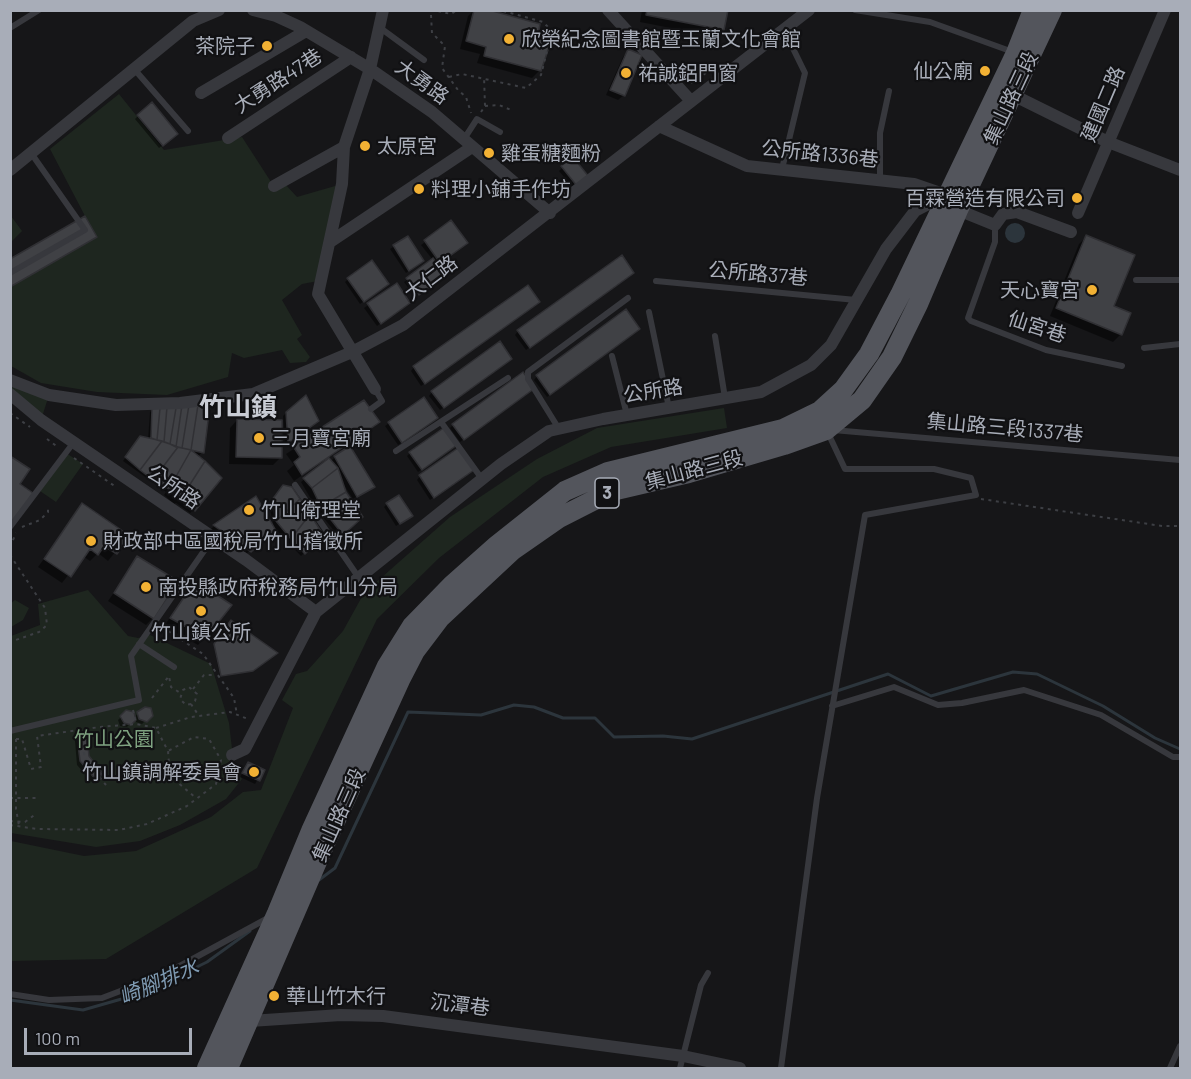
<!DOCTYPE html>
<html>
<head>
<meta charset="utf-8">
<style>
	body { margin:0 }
	#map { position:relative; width:1191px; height:1079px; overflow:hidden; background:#161618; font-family:Barlow,sans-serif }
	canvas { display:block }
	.frame { position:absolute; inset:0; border:12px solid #a8adb8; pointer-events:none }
	.scale { position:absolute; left:24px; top:1028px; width:168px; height:27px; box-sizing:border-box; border:3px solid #a8adb8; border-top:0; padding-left:8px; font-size:18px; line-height:21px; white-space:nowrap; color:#a8adb8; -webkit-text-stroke:4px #111113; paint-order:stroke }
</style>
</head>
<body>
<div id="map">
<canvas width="1191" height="1079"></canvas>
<div class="frame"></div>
<div class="scale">100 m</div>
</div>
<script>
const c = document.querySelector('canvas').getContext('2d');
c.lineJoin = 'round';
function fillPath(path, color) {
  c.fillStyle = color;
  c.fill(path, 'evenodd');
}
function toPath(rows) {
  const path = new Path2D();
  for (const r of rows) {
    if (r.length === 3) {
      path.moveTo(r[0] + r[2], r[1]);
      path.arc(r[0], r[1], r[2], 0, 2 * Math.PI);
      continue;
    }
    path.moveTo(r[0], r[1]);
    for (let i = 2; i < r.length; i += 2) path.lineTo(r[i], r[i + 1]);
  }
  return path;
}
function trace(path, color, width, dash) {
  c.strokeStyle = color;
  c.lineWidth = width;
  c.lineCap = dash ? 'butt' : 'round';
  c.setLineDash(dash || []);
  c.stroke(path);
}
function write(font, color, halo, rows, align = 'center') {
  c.font = font + ' Barlow,"Noto Sans TC",sans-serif';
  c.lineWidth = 4.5;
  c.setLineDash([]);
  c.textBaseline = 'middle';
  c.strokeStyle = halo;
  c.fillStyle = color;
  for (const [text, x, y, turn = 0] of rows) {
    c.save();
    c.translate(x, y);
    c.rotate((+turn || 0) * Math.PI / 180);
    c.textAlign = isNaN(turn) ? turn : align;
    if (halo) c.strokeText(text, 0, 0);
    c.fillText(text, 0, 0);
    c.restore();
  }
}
fillPath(toPath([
	[119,94,164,150,242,137,273,185,285,184,297,197,342,184,318,281,302,284,282,300,302,335,297,339,310,357,306,362,290,363,282,350,244,358,232,353,228,377,167,395,97,392,41,383,11,366,10,287,96,237,50,149],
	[11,216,22,231,11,242],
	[10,383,49,395,41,420,11,394],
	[724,408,727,428,611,447,543,477,439,558,377,619,257,868,106,959,11,961,11,841,84,856,136,851,211,817,243,792,261,790,293,708,282,700,296,674,307,671,343,631,364,593,450,517,537,459,597,428],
	[66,453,83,464,56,502,40,491],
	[88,590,128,636,138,638,150,635,211,664,229,723,234,766,242,779,226,799,180,825,140,841,96,847,11,833,11,636,40,625,38,604],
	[15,600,29,608,23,620,11,627,11,603]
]), '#1e261f');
fillPath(toPath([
	[1015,233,10]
]), '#2c353c');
fillPath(toPath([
	[474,10,483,10,536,36,540,70,532,78,477,63,480,54,460,49,468,16],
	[642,10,727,10,723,29,716,37,640,22],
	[628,51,624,95,618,100,606,95,623,57],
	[138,116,173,137,159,148,135,119],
	[562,168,587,176,573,188,559,171],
	[451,222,462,246,436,265,440,279,415,297,404,282,433,260,421,245],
	[1086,237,1121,334,1113,342,1050,316,1079,244],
	[407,238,422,261,406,273,390,249],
	[629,276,526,350,515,335,518,331],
	[348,279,384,287,360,304,345,282],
	[396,285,405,306,377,326,364,308],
	[535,305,421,386,411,371,414,367],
	[635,332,547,397,534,380,537,376],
	[507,362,440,410,429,396,432,392],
	[530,391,460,442,450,428,453,425],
	[364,402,378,422,328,458,330,462,335,457,373,487,353,499,340,479,345,493,362,517,339,537,318,511,301,482,325,463,323,461,294,481,287,471,294,465,286,454],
	[153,409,202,452,198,457,194,510,190,513,176,503,174,504,164,495,166,492,123,461,137,442,148,440,150,412],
	[286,413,314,424,285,445,283,416],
	[237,420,280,458,273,465,229,464,230,428],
	[432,422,398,445,385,426,389,423],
	[452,448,418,472,407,456,410,453],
	[468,473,430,500,417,480,420,476],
	[280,490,322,535,301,556,274,528,269,504],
	[387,504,411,516,396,526,384,507],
	[83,505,128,536,108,561,98,553,90,561,83,556,62,583,38,567],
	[214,526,273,528,242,558,207,533],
	[138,558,153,618,146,625,108,601],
	[195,583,205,637,198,645,164,626],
	[231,622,250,671,220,677,214,647],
	[127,711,134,718,138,713,151,715,142,724,136,722,135,718,127,727,120,726,118,720],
	[78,738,87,757,101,774,92,782,77,765,75,741],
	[248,764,263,771,255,784,240,777]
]), '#0007');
trace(toPath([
	[319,880,335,868,408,712,481,715,514,705,534,707,563,718,595,718,614,737,663,736,692,739,888,674,931,696,1013,672,1037,674,1103,706,1155,738,1180,749],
	[10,1000,83,1010,146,992,207,962,250,931]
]), '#2c353c', 3);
const building = toPath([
	[474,10,489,10,540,24,538,35,550,38,551,41,541,71,484,56,486,47,466,41,474,10],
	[647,10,728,10,724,30,646,15,647,10],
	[628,49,642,55,625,96,610,90,628,49],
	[152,102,178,134,163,146,137,115,152,102],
	[573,157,589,177,577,186,561,166,573,157],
	[85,216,97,237,10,287,10,259,85,216],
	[451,220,468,243,440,263,424,240,451,220],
	[1086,235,1135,255,1114,306,1131,313,1122,335,1056,308,1086,235],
	[408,236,424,261,409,271,393,245,408,236],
	[622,255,634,273,530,348,517,330,622,255],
	[433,258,446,276,419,295,406,278,433,258],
	[372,260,389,284,364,302,347,278,372,260],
	[397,283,410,303,381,324,367,303,397,283],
	[528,285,540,302,425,384,413,366,528,285],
	[626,309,640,329,550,395,536,375,626,309],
	[500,341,512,359,444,408,431,391,500,341],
	[523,372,535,388,464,440,452,424,523,372],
	[306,395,319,421,288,443,286,412,306,395],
	[424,397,438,418,402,443,388,422,424,397],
	[364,400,380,422,302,475,294,462,300,457,293,446,364,400],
	[182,405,189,405,182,448,176,447,182,405],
	[182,405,176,447,170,444,176,408,182,405],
	[189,405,198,405,191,450,182,448,189,405],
	[198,405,210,405,204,453,191,450,198,405],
	[152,407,160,408,157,440,151,438,152,407],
	[167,407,176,408,170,444,164,442,167,407],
	[167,407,164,442,157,440,160,408,167,407],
	[237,419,282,420,282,458,236,457,237,419],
	[445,427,457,445,422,470,409,452,445,427],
	[140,436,162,441,140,470,125,457,140,436],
	[162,441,178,447,153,480,140,470,162,441],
	[350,446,375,487,357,497,334,456,350,446],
	[178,447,191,450,169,489,153,480,178,447],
	[458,448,474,470,434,498,419,475,458,448],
	[191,450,205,461,180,500,169,489,191,450],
	[10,456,30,469,20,484,33,493,14,522,10,520,10,456],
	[329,458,338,468,312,488,303,478,329,458],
	[205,461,222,478,195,511,180,500,205,461],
	[338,468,346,492,321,507,312,488,338,468],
	[283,485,292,487,300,499,276,521,272,500,283,485],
	[346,492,363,517,343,535,321,507,346,492],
	[399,495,413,516,400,524,386,503,399,495],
	[256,496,275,529,251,552,213,525,256,496],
	[300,499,310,514,291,539,276,521,300,499],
	[82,503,130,536,117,554,104,546,98,555,90,549,71,577,44,559,82,503],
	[310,514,324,536,305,554,291,539,310,514],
	[137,556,178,581,154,619,114,593,137,556],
	[195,581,232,605,206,638,170,618,195,581],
	[231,620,278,653,253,671,221,676,214,644,231,620],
	[145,707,151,708,153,716,147,722,139,719,137,712,145,707],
	[126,710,134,712,136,720,131,725,124,723,120,716,126,710],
	[87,735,89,756,103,774,96,780,80,761,77,736,87,735],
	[248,762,265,770,260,781,242,773,248,762]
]);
fillPath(building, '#404145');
trace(building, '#303034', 1.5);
trace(toPath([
	[438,11,451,14,457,10],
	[431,15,432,33,445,46,442,68,458,90,466,97,471,113],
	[449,77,462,74,526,88,541,75,552,31,543,22,500,10],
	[691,83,715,67],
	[485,106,499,105,511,110],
	[481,112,485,106,484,76],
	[10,413,30,427],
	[47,439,59,448],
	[74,458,116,487],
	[981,499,1162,526,1180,526],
	[22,527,40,520,48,512,48,506],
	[10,547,16,533],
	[10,555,45,608,47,625,39,632,10,642],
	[162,627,203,654,234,698,237,715],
	[193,689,204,675,216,675],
	[152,698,169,676,171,687,182,694],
	[191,704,186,705,180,699,183,690,189,687,197,694,195,701,191,704,199,716],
	[133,710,136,724],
	[156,728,191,717,230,712,248,719],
	[80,730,85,759,106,785],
	[16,739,22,739,31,769,41,767,37,736,100,727,136,724,156,728,168,751,170,776,196,798],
	[16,739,16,809,19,826],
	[10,798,39,798],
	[10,821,25,822,37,813],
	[10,825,37,829,119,830,147,824,187,806,216,784,221,760,209,739,194,737,168,751]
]), '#3d3f44', 2, [3, 4.5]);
trace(toPath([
	[855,10,930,22,1013,52],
	[379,27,424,60],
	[10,28,39,10],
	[135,70,188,131],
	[464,139,477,119,500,132],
	[782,169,805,73,784,30],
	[880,180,880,133,889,91],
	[995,225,995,242,968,318,971,321,1046,350,1122,366],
	[10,273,85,230,31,153],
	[1136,280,1180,280],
	[656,281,856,300],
	[649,312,669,408],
	[715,336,725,398],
	[1144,348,1180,344],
	[612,356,627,415],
	[371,409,382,401,375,389],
	[441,422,482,479],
	[559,429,528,379,528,372,628,298],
	[833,430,1180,460],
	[396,451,508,378],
	[295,485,359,578],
	[10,527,74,442],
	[139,644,174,667],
	[832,706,894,687,938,705,962,703,1024,690,1101,715,1173,757,1180,757],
	[10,731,139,700,131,656,213,538],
	[10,994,49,1000,102,998,165,974,268,918],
	[680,1068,701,985,708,973],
	[781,1068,817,798,865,515,976,495,971,478,934,469,845,469,828,433],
	[1170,1068,1180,1046]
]), '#37383d', 6);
trace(toPath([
	[253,10,276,16,300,27,370,69,432,112,550,213],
	[608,10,691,101],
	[201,93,306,31],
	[1013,95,1108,142,1180,170],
	[659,126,747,166,914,184,946,195],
	[228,138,351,57],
	[10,170,193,21,219,10],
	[274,186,344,147],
	[1078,213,1165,10],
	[330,242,472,147],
	[10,380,49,395,116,405,180,403,253,394,352,352,403,325,809,10],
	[375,389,318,294,342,184,344,147,370,69,383,10],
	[10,394,41,420,246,560,316,612],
	[232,755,245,749,316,612,501,464,549,431,603,419,761,392,811,365,831,345,886,249,915,211,946,195,958,210,995,225,1003,214,1017,212,1071,232],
	[244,1019,250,1021,341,1015,383,1016,683,1056,740,1068]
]), '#37383d', 12);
trace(toPath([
	[207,1068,277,913,311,831,387,666,412,626,452,585,497,545,565,491,608,472,783,429,820,411,843,390,869,354,900,295,1016,53,1033,10],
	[228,1068,322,850,400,680,415,651,440,618,513,550,559,518,612,491,689,473,784,445,826,430,862,400,892,357,918,304,958,210,1052,10]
]), '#53555c', 20);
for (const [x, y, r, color] of [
	[509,39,6,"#f2b134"],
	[267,46,6,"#f2b134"],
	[985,71,6,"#f2b134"],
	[626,73,6,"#f2b134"],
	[365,146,6,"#f2b134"],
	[489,153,6,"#f2b134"],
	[419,189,6,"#f2b134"],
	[1077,198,6,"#f2b134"],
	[1092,290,6,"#f2b134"],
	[259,438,6,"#f2b134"],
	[249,510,6,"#f2b134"],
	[91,541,6,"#f2b134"],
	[146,587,6,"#f2b134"],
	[201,611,6,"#f2b134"],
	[254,772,6,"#f2b134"],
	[274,996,6,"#f2b134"]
]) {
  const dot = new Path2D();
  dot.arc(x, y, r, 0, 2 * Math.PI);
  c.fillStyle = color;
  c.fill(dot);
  trace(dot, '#111113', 2);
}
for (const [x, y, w] of [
	[607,493,24]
]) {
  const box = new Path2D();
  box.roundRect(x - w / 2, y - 15, w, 30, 4.5);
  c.fillStyle = '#111113';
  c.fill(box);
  trace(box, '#a8adb8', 1.5);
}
write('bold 18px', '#a8adb8', null, [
	["3",607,493]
]);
write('20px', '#a8adb8', '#111113', [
	["欣榮紀念圖書館暨玉蘭文化會館",521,39],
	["茶院子",255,46,"right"],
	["仙公廟",973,71,"right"],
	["祐誠鋁門窗",638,73],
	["太原宮",377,146],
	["雞蛋糖麵粉",501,153],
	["料理小鋪手作坊",431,189],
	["百霖營造有限公司",1065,198,"right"],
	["天心寶宮",1080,290,"right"],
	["三月寶宮廟",271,438],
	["竹山衛理堂",261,510],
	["財政部中區國稅局竹山稽徵所",103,541],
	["南投縣政府稅務局竹山分局",158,587],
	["竹山鎮公所",201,632,"center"],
	["竹山鎮調解委員會",242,772,"right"],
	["華山竹木行",286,996]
], 'left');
write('20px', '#a8adb8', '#111113', [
	["大勇路47巷",278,81,-33],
	["大勇路",422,82,36],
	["集山路三段",1011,98,-65],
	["建國二路",1103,104,-67],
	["公所路1336巷",820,154,6],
	["公所路37巷",758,274,5],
	["大仁路",431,278,-37],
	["仙宮巷",1037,327,18],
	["公所路",653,391,-9],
	["集山路三段1337巷",1005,428,5],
	["集山路三段",694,470,-15],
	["公所路",174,487,35],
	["集山路三段",339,815,-66],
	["沉潭巷",460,1005,7]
]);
write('20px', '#7fa381', '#111113', [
	["竹山公園",114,739]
]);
write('italic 21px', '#7f9bb3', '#111113', [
	["崎腳排水",159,982,-23]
]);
write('bold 26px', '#c9ccd4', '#111113', [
	["竹山鎮",238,407]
]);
</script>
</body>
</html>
